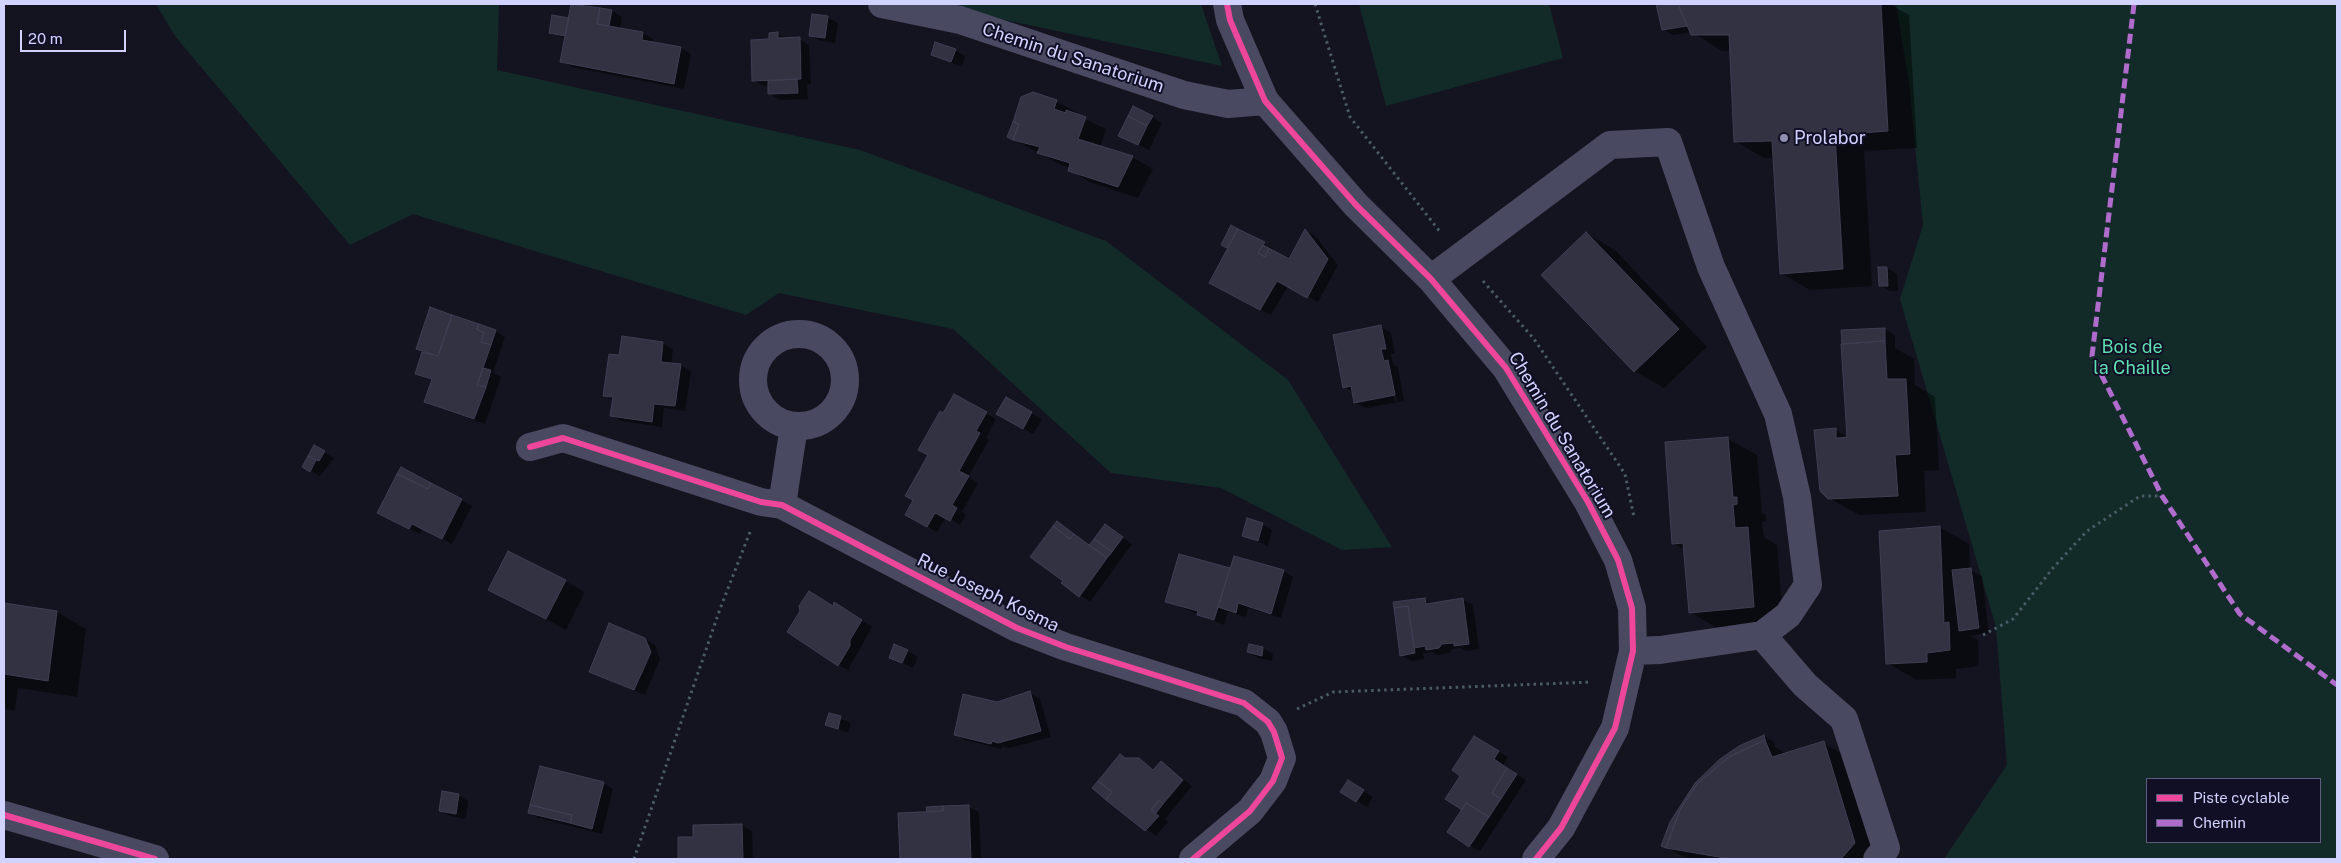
<!DOCTYPE html>
<html>
<head>
<meta charset="utf-8">
<style>
	body { margin:0 }
	#map { position:relative; width:2341px; height:863px; overflow:hidden; background:#141420; font-family:"Public Sans",sans-serif }
	canvas { display:block }
	.frame { position:absolute; inset:0; border:5px solid #d2d2ff; pointer-events:none }
	.legend { position:absolute; left:2146px; top:778px; width:175px; height:65px; box-sizing:border-box; background:#100f25; border:1px solid #5e5d7c; margin:0; padding:6px 9px; list-style:none; font-size:15px; color:#d2d2ff }
	.legend li { display:flex; align-items:center; gap:10px; height:25px }
	.legend b { width:25px; border:1px solid #5e5d7c }
	.scale { position:absolute; left:20px; top:30px; width:106px; height:22px; box-sizing:border-box; border:2px solid #d2d2ff; border-top:0; padding-left:6px; font-size:15px; line-height:18px; white-space:nowrap; color:#d2d2ff; -webkit-text-stroke:4px #100f25; paint-order:stroke }
</style>
</head>
<body>
<div id="map">
<canvas width="2341" height="863"></canvas>
<div class="frame"></div>
<ul class="legend">
<li><b style="height:6px;background:#ed469a"></b>Piste cyclable</li>
<li><b style="height:6px;background:#b06ccc"></b>Chemin</li>
</ul>
<div class="scale">20 m</div>
</div>
<script>
const c = document.querySelector('canvas').getContext('2d');
c.lineJoin = 'round';
function fillPath(path, color) {
  c.fillStyle = color;
  c.fill(path, 'evenodd');
}
function toPath(rows) {
  const path = new Path2D();
  for (const r of rows) {
    if (r.length === 3) {
      path.moveTo(r[0] + r[2], r[1]);
      path.arc(r[0], r[1], r[2], 0, 2 * Math.PI);
      continue;
    }
    path.moveTo(r[0], r[1]);
    for (let i = 2; i < r.length; i += 2) path.lineTo(r[i], r[i + 1]);
  }
  return path;
}
function trace(path, color, width, dash) {
  c.strokeStyle = color;
  c.lineWidth = width;
  c.lineCap = dash ? 'butt' : 'round';
  c.setLineDash(dash || []);
  c.stroke(path);
}
function write(font, color, halo, rows, align = 'center') {
  c.font = font + ' "Public Sans",sans-serif';
  c.lineWidth = 4;
  c.setLineDash([]);
  c.textBaseline = 'middle';
  c.strokeStyle = halo;
  c.fillStyle = color;
  for (const [text, x, y, turn = 0] of rows) {
    c.save();
    c.translate(x, y);
    c.rotate((+turn || 0) * Math.PI / 180);
    c.textAlign = isNaN(turn) ? turn : align;
    if (halo) c.strokeText(text, 0, 0);
    c.fillText(text, 0, 0);
    c.restore();
  }
}
fillPath(toPath([
	[156,4,499,4,497,70,860,150,1106,241,1288,380,1392,547,1342,550,1221,488,1111,473,953,329,779,293,746,315,413,214,350,245,175,36],
	[930,4,1201,4,1222,66],
	[1359,4,1549,4,1563,58,1386,106],
	[1896,4,2337,4,2337,859,1944,859,2007,765,1996,627,1900,299,1923,225,1909,84],
	[2320,779,2320,842,2147,842,2147,779]
]), '#122b29');
fillPath(toPath([
	[573,4,612,11,622,17,620,29,643,33,653,39,652,43,681,48,691,54,684,89,572,67,562,61,566,39,550,32,570,20],
	[1658,4,1889,4,1909,15,1917,148,1864,151,1872,286,1810,290,1781,273,1775,158,1764,158,1735,141,1731,51,1722,51,1692,32,1673,35,1663,29],
	[828,18,838,23,835,43,821,41,810,35],
	[778,34,788,39,799,39,809,45,811,84,807,84,808,99,780,100,770,94,769,86,764,86,754,81,770,41],
	[955,50,965,56,962,67,932,55],
	[1056,101,1077,113,1076,115,1106,129,1100,147,1132,157,1153,169,1138,198,1090,182,1070,170,1070,168,1059,164,1009,137],
	[1152,117,1162,123,1149,150,1130,141],
	[1231,227,1274,249,1272,252,1289,261,1305,230,1315,236,1338,265,1318,302,1288,286,1271,315,1221,289,1229,248,1223,244],
	[1586,233,1615,250,1707,347,1664,388,1634,371],
	[1880,268,1887,268,1897,274,1898,291,1890,291,1880,285],
	[1381,327,1391,333,1395,354,1391,354,1393,365,1398,367,1404,401,1366,408,1355,403,1353,392,1344,387],
	[1387,362,1389,362,1397,401,1395,402],
	[1885,329,1895,335,1895,348,1914,359,1915,385,1935,397,1939,470,1924,471,1926,512,1859,515,1829,498,1835,430,1848,437],
	[495,331,505,337,493,373,501,377,485,424,436,407,426,402,433,381,417,373,424,352,417,348],
	[623,338,663,344,673,349,671,364,680,365,691,371,685,411,664,408,662,427,621,421,611,415,614,400,604,395,620,356],
	[954,395,996,419,986,438,989,440,968,477,978,483,962,512,966,515,960,525,946,517,937,532,907,515,915,500,943,414],
	[1006,399,1042,419,1033,434,998,414],
	[1728,439,1757,455,1762,513,1766,515,1766,521,1762,522,1764,537,1777,545,1783,624,1719,629,1690,612,1685,550,1673,543,1666,443],
	[315,447,334,458,320,476,304,467],
	[401,468,472,506,452,544,423,528,420,534,388,518],
	[1262,524,1272,530,1268,546,1244,536],
	[1105,525,1132,544,1090,602,1063,583,1065,581,1067,529,1090,546],
	[1939,527,1969,544,1970,570,1982,576,1989,633,1970,636,1978,640,1979,666,1956,669,1956,678,1917,680,1887,663],
	[1180,555,1231,570,1283,571,1293,577,1281,618,1248,608,1246,617,1228,612,1224,625,1166,601],
	[565,581,585,592,566,630,489,589],
	[1425,600,1432,604,1463,600,1473,605,1479,649,1466,651,1461,648,1452,649,1449,653,1437,655,1432,652,1423,653,1424,659,1412,661,1401,655],
	[4,604,57,612,86,629,77,697,18,688,15,710,4,709],
	[833,607,845,609,872,627,848,670,838,665],
	[645,639,655,645,660,659,645,695,590,672],
	[1250,645,1263,648,1273,654,1272,661,1258,658,1248,652],
	[908,651,918,657,913,668,890,657],
	[1030,693,1040,699,1051,737,1009,748,1002,746,1001,749,965,740,955,734,997,704],
	[830,714,851,723,848,733,827,724],
	[1764,736,1774,742,1775,747,1787,754,1823,743,1860,764,1889,859,1687,859,1663,845,1740,747],
	[1475,738,1508,757,1503,765,1526,780,1480,851,1470,846,1463,809,1462,776],
	[1127,759,1138,760,1154,770,1161,763,1192,786,1165,819,1168,822,1156,836,1093,788],
	[603,783,613,789,602,834,539,818,529,813],
	[1359,788,1373,797,1367,807,1342,791],
	[458,795,468,801,466,819,450,816,440,811],
	[969,807,979,812,981,859,901,859,900,814],
	[742,825,752,831,753,859,679,859,679,838,694,838,694,826]
]), '#0007');
const building = toPath([
	[571,4,600,8,597,24,643,32,642,40,681,47,674,84,560,62,571,4],
	[1656,4,1678,4,1687,26,1662,30,1656,4],
	[1678,4,1881,4,1888,131,1835,135,1843,269,1780,274,1772,141,1734,142,1729,35,1691,35,1678,4],
	[600,8,612,10,609,26,597,24,600,8],
	[812,14,828,16,825,38,809,36,812,14],
	[552,15,569,18,565,36,549,33,552,15],
	[778,32,778,38,800,37,801,79,752,81,751,40,769,39,769,33,778,32],
	[935,42,956,49,951,62,931,55,935,42],
	[797,79,798,93,768,94,768,81,797,79],
	[1033,92,1057,100,1054,109,1066,113,1066,110,1086,117,1078,139,1133,156,1118,187,1068,171,1070,163,1037,153,1040,147,1013,140,1019,124,1013,122,1021,97,1033,92],
	[1133,106,1153,116,1147,126,1128,116,1133,106],
	[1128,116,1147,126,1138,145,1118,136,1128,116],
	[1013,122,1019,124,1013,140,1007,137,1013,122],
	[1231,225,1238,229,1227,248,1221,245,1231,225],
	[1238,229,1265,242,1258,253,1265,257,1269,248,1289,259,1305,229,1328,259,1307,298,1277,281,1260,310,1209,283,1238,229],
	[1586,232,1679,329,1634,372,1541,275,1586,232],
	[1263,245,1269,248,1265,257,1258,253,1263,245],
	[1878,267,1887,267,1888,286,1879,286,1878,267],
	[430,307,452,315,438,356,416,349,430,307],
	[452,315,479,324,477,329,484,333,481,342,491,345,477,385,486,387,474,419,424,402,432,379,415,374,422,352,438,356,452,315],
	[479,324,496,330,491,345,481,342,484,333,477,329,479,324],
	[1381,325,1386,349,1381,349,1384,361,1388,360,1395,395,1354,403,1351,386,1343,388,1333,335,1381,325],
	[1885,328,1885,341,1842,344,1841,330,1885,328],
	[622,336,663,342,661,362,681,364,675,406,654,404,652,422,610,416,613,397,603,396,609,354,619,355,622,336],
	[1885,341,1887,379,1906,379,1910,454,1895,455,1898,496,1828,499,1820,491,1814,430,1836,428,1836,438,1847,437,1841,344,1885,341],
	[483,368,491,370,486,387,477,385,483,368],
	[954,394,987,412,976,431,980,433,959,471,969,476,952,505,957,508,950,521,935,513,927,527,905,515,913,500,905,496,928,455,918,450,940,411,943,413,954,394],
	[1006,397,1032,412,1023,429,996,414,1006,397],
	[1728,437,1733,497,1737,497,1737,504,1733,505,1735,528,1748,527,1754,607,1689,613,1683,543,1672,544,1665,442,1728,437],
	[314,445,325,451,319,461,308,456,314,445],
	[308,456,316,460,310,472,302,467,308,456],
	[401,467,431,483,428,489,397,474,401,467],
	[397,474,428,489,431,483,462,499,442,539,412,524,409,529,377,513,397,474],
	[1247,518,1263,523,1258,541,1242,536,1247,518],
	[1057,521,1074,534,1070,539,1053,526,1057,521],
	[1105,524,1123,537,1112,552,1094,539,1105,524],
	[1053,526,1070,539,1074,534,1107,558,1079,597,1061,583,1063,581,1030,557,1053,526],
	[1940,526,1944,623,1949,622,1950,650,1927,653,1927,662,1886,664,1879,531,1940,526],
	[1094,539,1112,552,1107,558,1089,545,1094,539],
	[508,551,566,580,546,619,488,590,508,551],
	[1179,554,1230,568,1214,620,1197,615,1198,611,1165,602,1179,554],
	[1234,556,1284,570,1271,614,1238,603,1236,613,1218,607,1234,556],
	[1971,568,1979,628,1959,631,1952,570,1971,568],
	[809,591,833,606,834,602,862,620,850,640,850,646,838,666,787,632,800,611,799,606,809,591],
	[1425,598,1426,604,1463,598,1469,644,1454,646,1454,643,1442,644,1439,648,1426,650,1425,646,1414,648,1408,606,1394,608,1393,602,1425,598],
	[4,603,57,611,48,681,4,674,4,603],
	[1408,606,1415,653,1400,656,1394,608,1408,606],
	[609,623,645,638,651,652,634,690,589,672,609,623],
	[894,644,908,650,902,663,889,658,894,644],
	[1249,644,1263,647,1262,656,1247,652,1249,644],
	[1030,691,1041,731,998,743,992,741,991,744,954,735,963,694,997,702,1030,691],
	[829,713,841,716,838,729,825,725,829,713],
	[1764,735,1765,740,1729,757,1697,784,1680,810,1666,848,1661,846,1670,822,1695,783,1720,759,1739,746,1764,735],
	[1474,736,1499,751,1494,759,1507,768,1492,793,1501,799,1489,817,1466,803,1462,810,1445,799,1460,776,1452,770,1474,736],
	[1765,740,1772,757,1824,741,1855,843,1841,859,1731,859,1666,848,1680,810,1697,784,1729,757,1765,740],
	[1120,754,1125,758,1139,758,1153,770,1161,761,1183,780,1163,804,1159,800,1151,810,1159,816,1145,831,1106,800,1112,792,1098,781,1120,754],
	[540,766,604,782,592,829,570,823,572,815,530,805,540,766],
	[1507,768,1517,774,1501,799,1492,793,1507,768],
	[1348,780,1364,790,1356,802,1340,792,1348,780],
	[1098,781,1112,792,1106,800,1092,788,1098,781],
	[442,791,459,794,456,814,439,811,442,791],
	[1159,800,1163,804,1156,813,1151,810,1159,800],
	[1466,803,1489,817,1469,847,1447,832,1466,803],
	[530,805,572,815,570,823,528,813,530,805],
	[969,805,971,859,900,859,898,813,943,811,943,806,969,805],
	[943,806,943,811,927,812,926,807,943,806],
	[742,824,743,859,678,859,678,837,693,837,693,825,742,824]
]);
fillPath(building, '#323242');
trace(building, '#3f3e54', 1);
trace(toPath([
	[1315,4,1350,117,1441,233],
	[1483,281,1534,339,1625,474,1634,517],
	[1983,635,2013,619,2053,568,2087,531,2140,496,2162,496],
	[1297,709,1333,692,1592,682],
	[634,859,720,609,750,532]
]), '#4a5b66', 3, [2.5, 4]);
trace(toPath([
	[882,4,960,20,1184,95,1228,104,1265,101],
	[1227,4,1230,20,1265,101,1356,205,1431,279,1506,368,1588,502,1618,560,1632,608,1633,651,1615,728,1561,828,1536,859],
	[1431,279,1610,145,1668,142,1711,267,1778,414,1797,497,1808,585,1788,615,1762,635,1660,650,1633,651],
	[799,380,46],
	[530,447,563,438,761,502,782,505,1017,628,1066,647,1244,703,1268,722,1274,732,1282,758,1273,781,1250,811,1193,859],
	[782,505,794,426],
	[1762,635,1805,685,1844,719,1886,848,1877,859],
	[4,815,155,859]
]), '#494a61', 28);
trace(toPath([
	[2134,4,2092,356,2162,496,2240,614,2337,685]
]), '#b06ccc', 5, [10, 5]);
trace(toPath([
	[1227,4,1230,20,1265,101,1356,205,1431,279,1506,368,1588,502,1618,560,1632,608,1633,651,1615,728,1561,828,1536,859],
	[530,447,563,438,761,502,782,505,1017,628,1066,647,1244,703,1268,722,1274,732,1282,758,1273,781,1250,811,1193,859],
	[4,815,155,859]
]), '#ed469a', 6);
for (const [x, y, r, color] of [
	[1784,138,5,"#9090b1"]
]) {
  const dot = new Path2D();
  dot.arc(x, y, r, 0, 2 * Math.PI);
  c.fillStyle = color;
  c.fill(dot);
  trace(dot, '#100f25', 2);
}
write('18px', '#d2d2ff', '#100f25', [
	["Chemin du Sanatorium",1073,58,18],
	["Chemin du Sanatorium",1562,435,59],
	["Rue Joseph Kosma",988,593,26]
]);
write('18px', '#d2d2ff', '#100f25', [
	["Prolabor",1794,138]
], 'left');
write('18px', '#5edfb0', '#100f25', [
	["Bois de",2132,347],
	["la Chaille",2132,368]
]);
</script>
</body>
</html>
